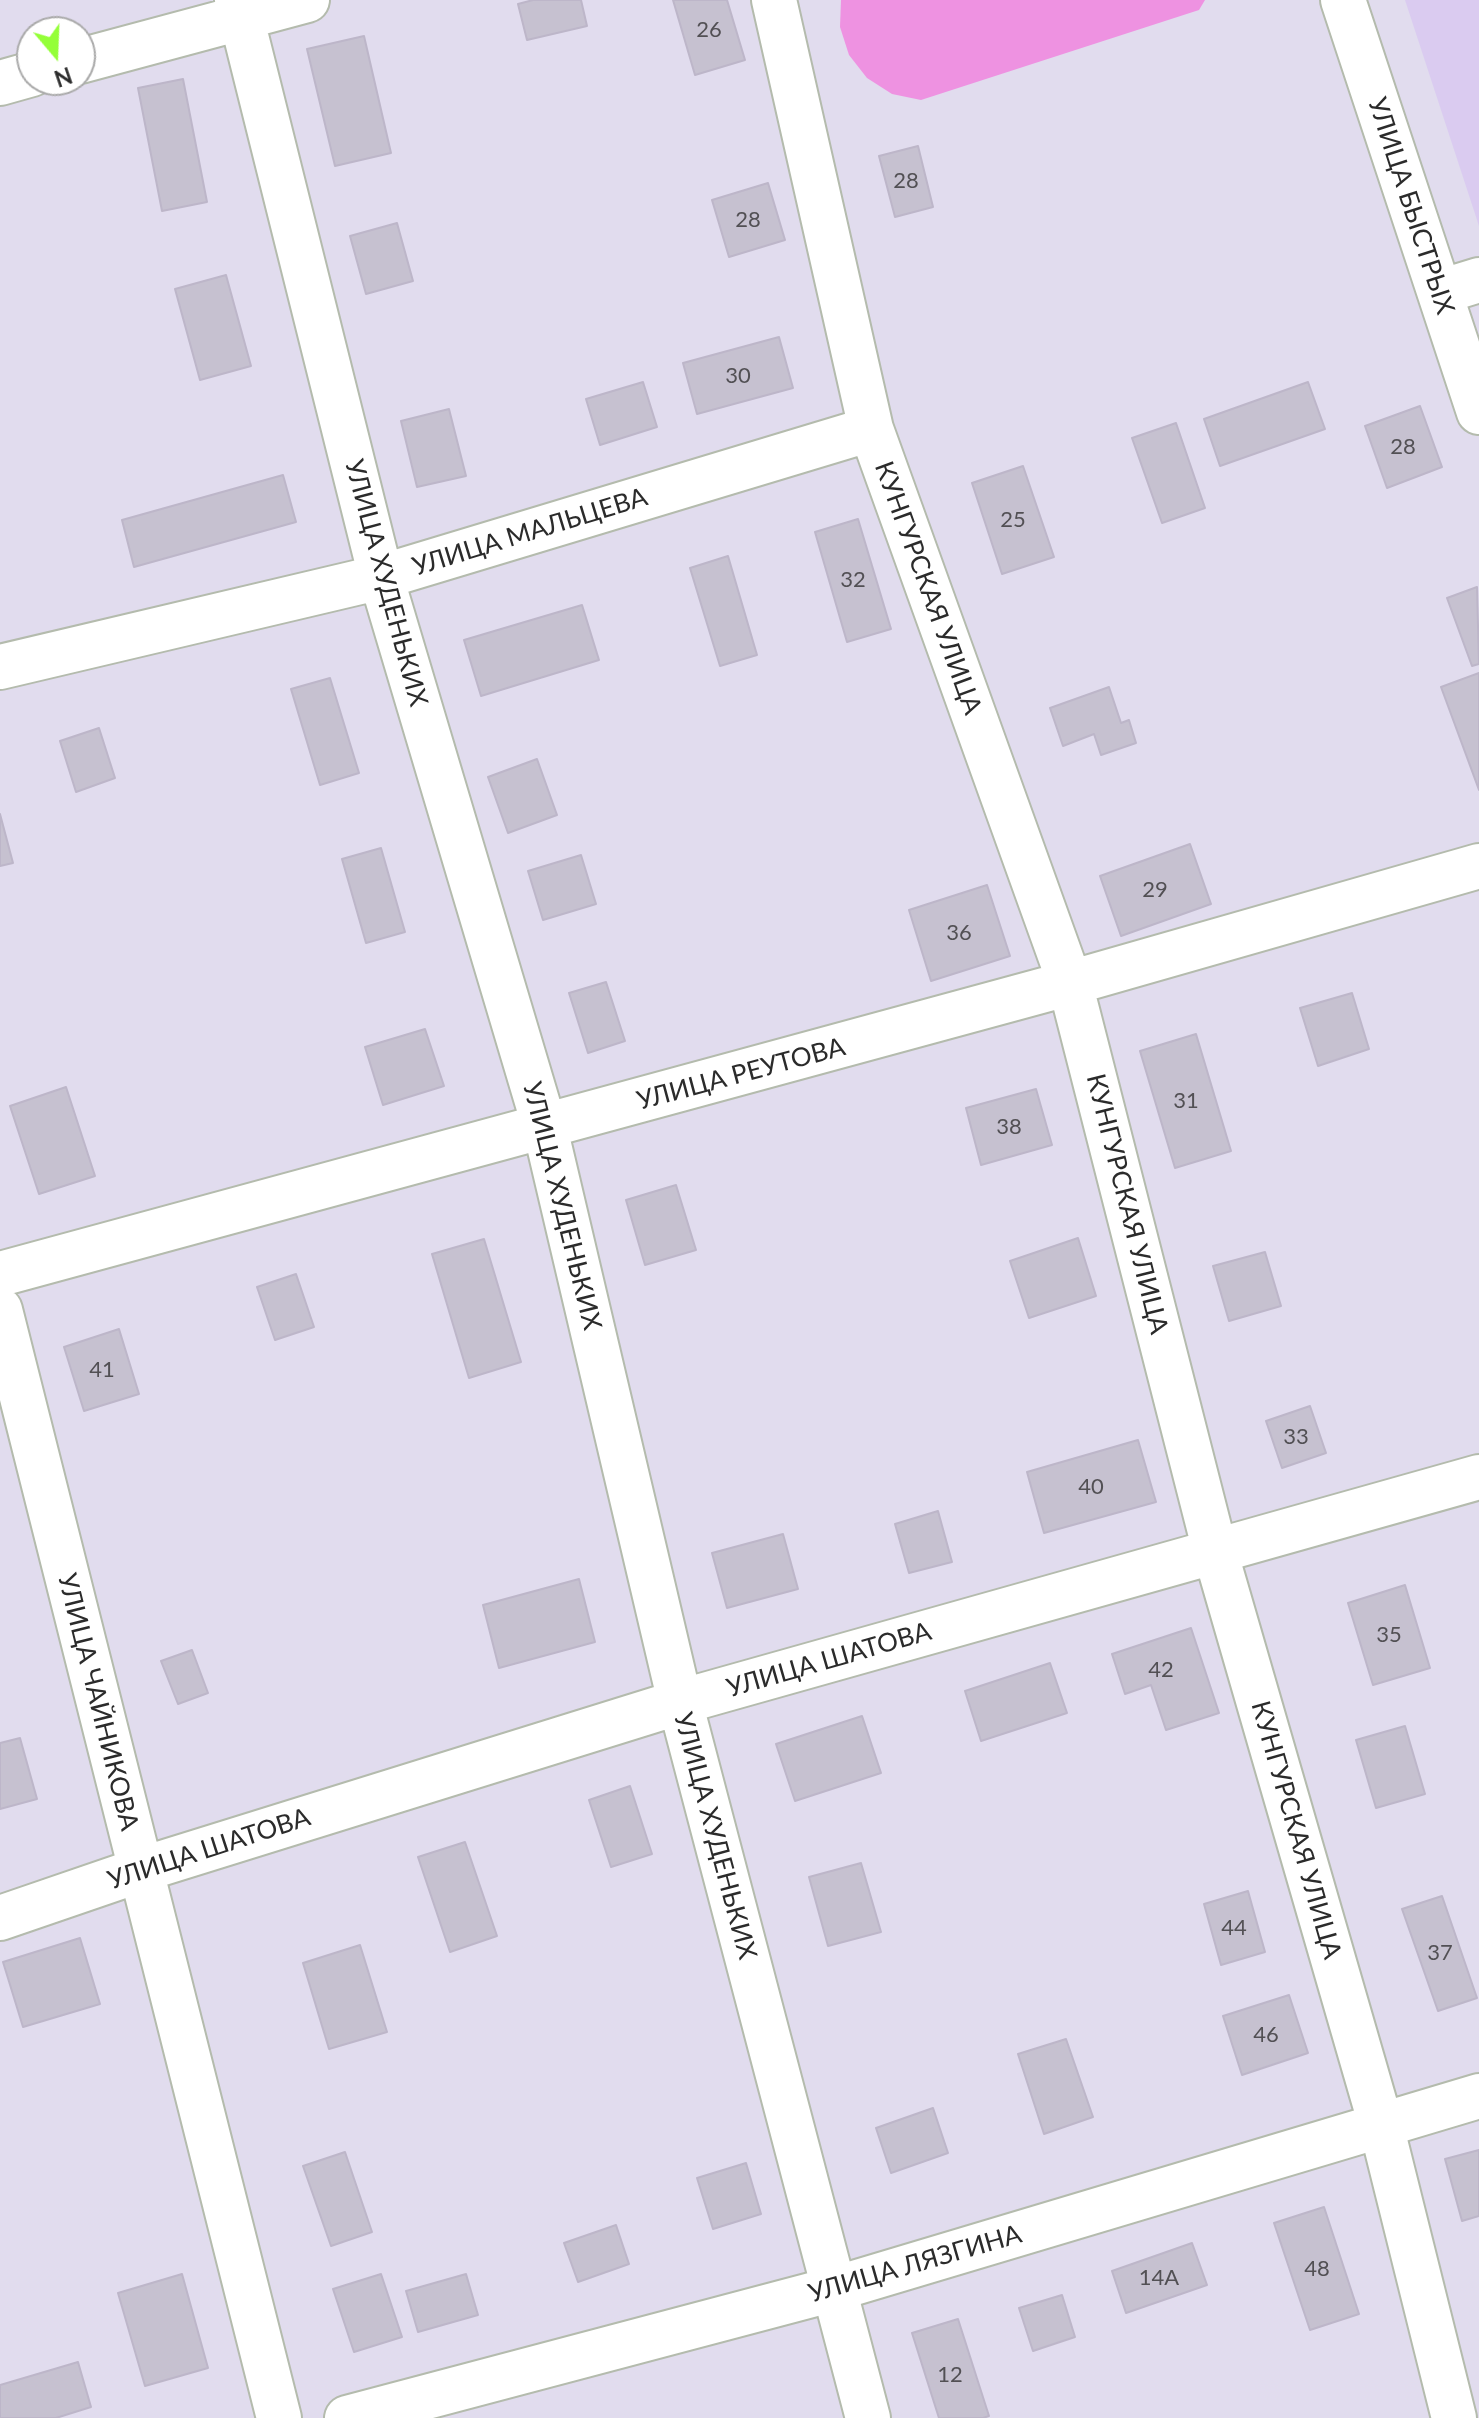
<!DOCTYPE html>
<html>
<head>
<meta charset="utf-8">
<style>
	body { margin:0 }
	#map { position:relative; width:1479px; height:2418px; overflow:hidden; background:#e1dcee; font-family:Lato,sans-serif }
	canvas { display:block }
	.north { position:absolute; left:16px; top:16px; width:80px; height:80px; box-sizing:border-box; background:#fff; border:2px solid #aaa; border-radius:50%; rotate:161deg; font-size:22px; font-weight:700; line-height:32px; text-align:center; color:#2b2b2b }
	.north::after { content:''; display:block; margin:auto; width:28px; height:36px; background:#94ff38; clip-path:polygon(50% 0,100% 100%,50% 72%,0 100%) }
</style>
</head>
<body>
<div id="map">
<canvas width="1479" height="2418"></canvas>
<div class="north">N</div>
</div>
<script>
const c = document.querySelector('canvas').getContext('2d');
c.lineJoin = 'round';
function fillPath(path, color) {
  c.fillStyle = color;
  c.fill(path, 'evenodd');
}
function toPath(rows) {
  const path = new Path2D();
  for (const r of rows) {
    path.moveTo(r[0], r[1]);
    for (let i = 2; i < r.length; i += 2) path.lineTo(r[i], r[i + 1]);
  }
  return path;
}
function trace(path, color, width, dash) {
  c.strokeStyle = color;
  c.lineWidth = width;
  c.lineCap = dash ? 'butt' : 'round';
  c.setLineDash(dash || []);
  c.stroke(path);
}
function write(font, color, halo, rows, align = 'center') {
  c.font = font + ' Lato,sans-serif';
  c.lineWidth = 6;
  c.setLineDash([]);
  c.textBaseline = 'middle';
  c.strokeStyle = halo;
  c.fillStyle = color;
  for (const [text, x, y, turn = 0] of rows) {
    c.save();
    c.translate(x, y);
    c.rotate((+turn || 0) * Math.PI / 180);
    c.textAlign = isNaN(turn) ? turn : align;
    if (halo) c.strokeText(text, 0, 0);
    c.fillText(text, 0, 0);
    c.restore();
  }
}
fillPath(toPath([
	[1405,0,1479,0,1479,226]
]), '#dacbf0');
fillPath(toPath([
	[841,0,1205,0,1199,10,921,100,892,94,867,78,849,55,840,27]
]), '#ee92e1');
const building = toPath([
	[533,0,581,0,587,26,527,40,518,4,533,0],
	[673,0,727,0,745,60,695,75,673,0],
	[364,36,391,153,335,166,307,49,364,36],
	[183,79,207,202,162,211,138,88,183,79],
	[918,146,933,207,895,217,879,156,918,146],
	[768,183,785,240,729,257,712,200,768,183],
	[397,223,413,281,366,294,350,236,397,223],
	[226,275,251,366,200,380,175,289,226,275],
	[779,337,793,388,697,414,683,363,779,337],
	[643,382,657,427,600,445,586,399,643,382],
	[1308,382,1325,429,1220,466,1204,419,1308,382],
	[1420,406,1442,467,1387,488,1365,426,1420,406],
	[449,409,466,476,417,487,401,421,449,409],
	[1176,423,1205,508,1162,523,1132,438,1176,423],
	[1023,466,1054,557,1002,574,972,483,1023,466],
	[283,475,296,522,134,567,122,520,283,475],
	[858,519,891,629,847,642,815,532,858,519],
	[728,556,757,655,720,666,690,568,728,556],
	[1477,587,1479,664,1472,666,1447,598,1477,587],
	[582,605,599,660,481,696,464,640,582,605],
	[1479,673,1479,790,1441,687,1479,673],
	[330,678,359,773,320,785,291,689,330,678],
	[1109,687,1121,723,1129,720,1136,743,1101,755,1094,734,1063,746,1050,708,1109,687],
	[99,728,115,778,76,792,60,741,99,728],
	[537,759,557,815,508,833,488,777,537,759],
	[0,814,13,863,0,866,0,814],
	[1190,844,1211,904,1121,936,1100,876,1190,844],
	[381,848,405,932,366,943,342,859,381,848],
	[581,855,596,904,543,920,528,871,581,855],
	[987,885,1010,956,931,981,909,910,987,885],
	[606,982,625,1041,588,1053,569,993,606,982],
	[1352,993,1369,1049,1318,1066,1300,1008,1352,993],
	[425,1029,444,1086,383,1105,365,1047,425,1029],
	[1196,1034,1231,1151,1175,1168,1140,1051,1196,1034],
	[66,1087,95,1176,39,1194,10,1106,66,1087],
	[1036,1089,1052,1145,981,1165,966,1108,1036,1089],
	[676,1185,696,1250,645,1265,626,1200,676,1185],
	[1078,1238,1096,1296,1029,1318,1010,1261,1078,1238],
	[484,1239,521,1362,469,1378,432,1254,484,1239],
	[1265,1252,1281,1306,1229,1321,1213,1266,1265,1252],
	[296,1274,314,1327,275,1340,257,1287,296,1274],
	[119,1329,139,1394,84,1411,64,1347,119,1329],
	[1310,1406,1326,1453,1282,1468,1266,1421,1310,1406],
	[1138,1440,1156,1502,1044,1533,1027,1472,1138,1440],
	[938,1511,952,1562,909,1573,895,1524,938,1511],
	[783,1534,798,1589,727,1608,712,1553,783,1534],
	[579,1579,595,1642,499,1668,483,1605,579,1579],
	[1405,1585,1430,1668,1373,1685,1348,1603,1405,1585],
	[1191,1628,1219,1713,1166,1730,1151,1685,1125,1694,1112,1654,1191,1628],
	[192,1650,208,1693,178,1704,161,1661,192,1650],
	[1050,1663,1067,1713,981,1741,965,1691,1050,1663],
	[862,1716,881,1773,795,1801,776,1744,862,1716],
	[1405,1726,1425,1794,1376,1808,1356,1740,1405,1726],
	[20,1738,37,1799,0,1809,0,1743,20,1738],
	[630,1786,652,1854,611,1867,589,1800,630,1786],
	[465,1842,497,1936,450,1952,418,1857,465,1842],
	[861,1863,881,1932,828,1946,809,1877,861,1863],
	[1248,1891,1265,1952,1221,1965,1204,1904,1248,1891],
	[1442,1896,1477,1998,1438,2011,1402,1909,1442,1896],
	[80,1938,100,2004,23,2027,3,1962,80,1938],
	[360,1945,387,2032,329,2049,303,1963,360,1945],
	[1289,1995,1308,2053,1242,2075,1223,2016,1289,1995],
	[1066,2039,1093,2117,1044,2134,1018,2054,1066,2039],
	[933,2108,948,2153,891,2173,876,2128,933,2108],
	[1479,2150,1479,2216,1462,2221,1445,2159,1479,2150],
	[345,2152,372,2232,331,2246,303,2166,345,2152],
	[746,2163,761,2214,713,2229,697,2178,746,2163],
	[1324,2207,1359,2314,1310,2330,1274,2223,1324,2207],
	[616,2225,629,2264,578,2282,564,2243,616,2225],
	[1192,2243,1207,2285,1126,2313,1112,2271,1192,2243],
	[182,2274,208,2368,145,2386,118,2293,182,2274],
	[381,2274,402,2337,354,2352,333,2289,381,2274],
	[466,2274,478,2315,418,2332,406,2291,466,2274],
	[1062,2295,1075,2337,1033,2351,1019,2308,1062,2295],
	[958,2319,989,2416,983,2418,939,2418,912,2333,958,2319],
	[78,2362,91,2407,56,2418,0,2418,0,2385,78,2362]
]);
fillPath(building, '#c6c1d0');
trace(building, '#bdb6c9', 2);
const street = toPath([
	[237,0,381,577,545,1128,680,1702,868,2418],
	[774,0,871,429,1070,983,1215,1551,1381,2125,1454,2418],
	[80,61,307,0],
	[0,83,32,74],
	[1440,292,1479,280],
	[0,667,381,577,871,429],
	[0,1274,1070,983,1479,866],
	[0,1310,279,2418],
	[0,1918,140,1870,680,1702,1479,1477]
]);
const secondary = toPath([
	[1343,0,1479,412],
	[347,2418,834,2289,1479,2096]
]);
trace(street, '#b4bbad', 48);
trace(secondary, '#b4bbad', 48);
trace(street, '#fff', 44);
trace(secondary, '#fff', 44);
write('22px', '#525054', null, [
	["26",709,30],
	["28",906,181],
	["28",748,220],
	["30",738,376],
	["28",1403,447],
	["25",1013,520],
	["32",853,580],
	["29",1155,890],
	["36",959,933],
	["31",1186,1101],
	["38",1009,1127],
	["41",102,1370],
	["33",1296,1437],
	["40",1091,1487],
	["35",1389,1635],
	["42",1161,1670],
	["44",1234,1928],
	["37",1440,1953],
	["46",1266,2035],
	["48",1317,2269],
	["14А",1159,2278],
	["12",950,2375]
]);
write('26px', '#2b2b2b', '#fff', [
	["УЛИЦА БЫСТРЫХ",1411,206,72],
	["УЛИЦА МАЛЬЦЕВА",530,532,-17],
	["УЛИЦА ХУДЕНЬКИХ",386,583,75],
	["КУНГУРСКАЯ УЛИЦА",928,588,70],
	["УЛИЦА РЕУТОВА",741,1074,-15],
	["КУНГУРСКАЯ УЛИЦА",1127,1204,76],
	["УЛИЦА ХУДЕНЬКИХ",562,1206,76],
	["УЛИЦА ШАТОВА",829,1660,-16],
	["УЛИЦА ЧАЙНИКОВА",98,1702,76],
	["КУНГУРСКАЯ УЛИЦА",1296,1830,74],
	["УЛИЦА ХУДЕНЬКИХ",715,1836,75],
	["УЛИЦА ШАТОВА",209,1849,-18],
	["УЛИЦА ЛЯЗГИНА",915,2264,-16]
]);
</script>
</body>
</html>
